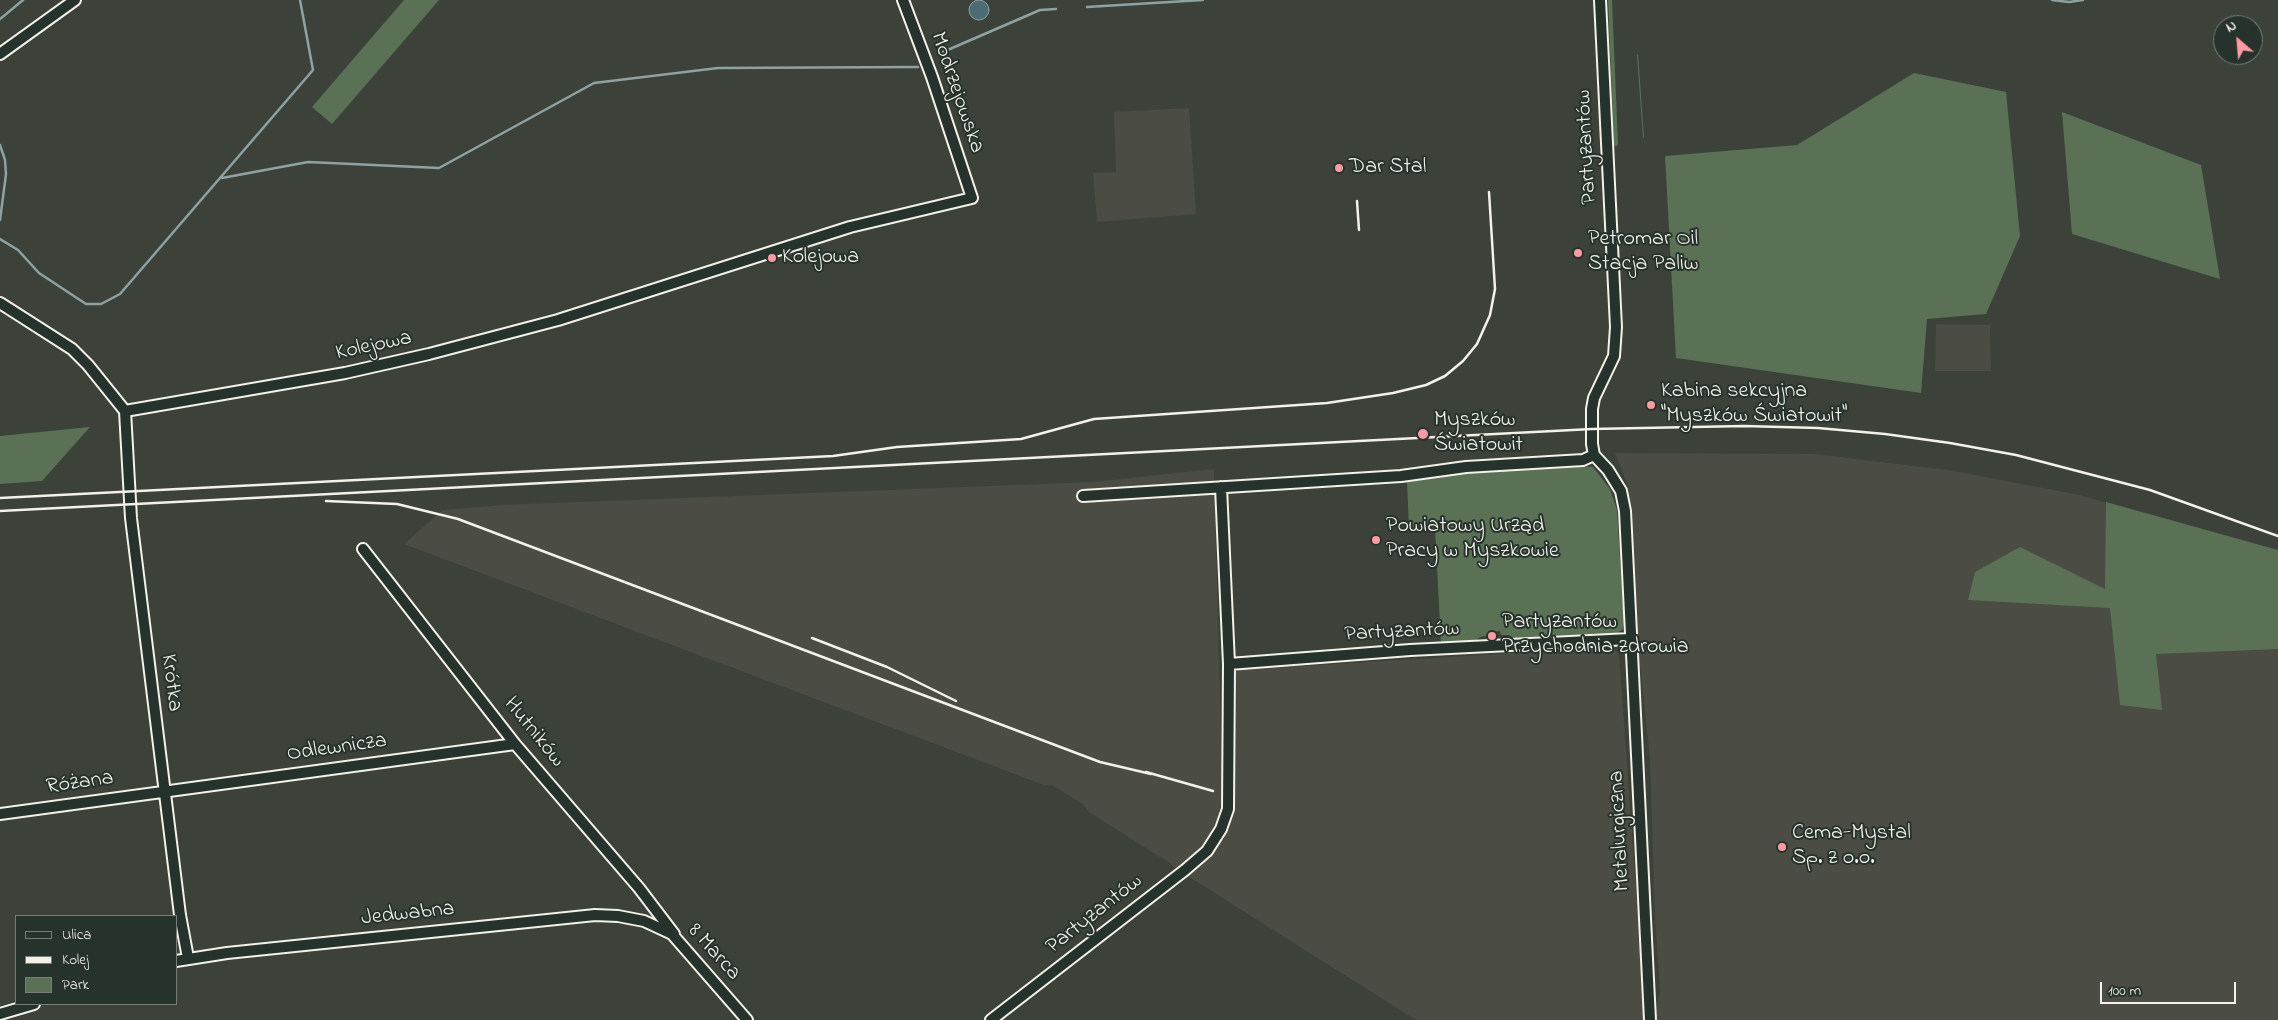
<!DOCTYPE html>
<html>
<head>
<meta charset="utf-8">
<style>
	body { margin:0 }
	#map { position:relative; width:2278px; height:1020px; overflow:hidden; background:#3c423a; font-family:"Indie Flower",sans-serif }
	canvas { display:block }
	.legend { position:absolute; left:15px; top:915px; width:162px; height:90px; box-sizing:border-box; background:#26332d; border:1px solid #787f78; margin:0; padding:6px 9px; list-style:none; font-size:15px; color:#f4f1e8 }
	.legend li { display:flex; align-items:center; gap:10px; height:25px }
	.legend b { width:25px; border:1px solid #787f78 }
	.north { position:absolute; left:2213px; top:15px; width:50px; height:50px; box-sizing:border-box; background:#26332d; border:1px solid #787f78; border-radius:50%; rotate:333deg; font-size:14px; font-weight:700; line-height:20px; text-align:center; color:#f4f1e8 }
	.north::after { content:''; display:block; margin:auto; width:18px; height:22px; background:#ff9aa2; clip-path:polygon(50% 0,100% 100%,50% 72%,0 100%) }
	.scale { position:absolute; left:2100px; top:982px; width:136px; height:22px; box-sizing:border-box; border:2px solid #f4f1e8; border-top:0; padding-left:6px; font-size:15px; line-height:18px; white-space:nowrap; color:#f4f1e8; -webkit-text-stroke:4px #26332d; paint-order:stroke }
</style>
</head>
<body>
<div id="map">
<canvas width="2278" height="1020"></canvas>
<ul class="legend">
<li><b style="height:6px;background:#26332d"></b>Ulica</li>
<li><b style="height:6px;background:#f4f1e8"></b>Kolej</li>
<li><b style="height:14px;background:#5a7156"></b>Park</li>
</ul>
<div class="north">N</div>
<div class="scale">100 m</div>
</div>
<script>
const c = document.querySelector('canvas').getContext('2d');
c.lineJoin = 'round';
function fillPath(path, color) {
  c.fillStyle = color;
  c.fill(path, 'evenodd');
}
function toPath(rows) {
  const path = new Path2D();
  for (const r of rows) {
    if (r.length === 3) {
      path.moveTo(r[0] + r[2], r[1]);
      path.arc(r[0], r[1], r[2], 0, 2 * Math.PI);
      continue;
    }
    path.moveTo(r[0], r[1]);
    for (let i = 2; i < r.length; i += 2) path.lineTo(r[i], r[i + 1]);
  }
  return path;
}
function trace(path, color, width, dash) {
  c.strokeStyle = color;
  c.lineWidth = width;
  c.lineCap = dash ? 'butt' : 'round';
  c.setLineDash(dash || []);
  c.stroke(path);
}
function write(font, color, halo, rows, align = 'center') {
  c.font = font + ' "Indie Flower",sans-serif';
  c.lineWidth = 4;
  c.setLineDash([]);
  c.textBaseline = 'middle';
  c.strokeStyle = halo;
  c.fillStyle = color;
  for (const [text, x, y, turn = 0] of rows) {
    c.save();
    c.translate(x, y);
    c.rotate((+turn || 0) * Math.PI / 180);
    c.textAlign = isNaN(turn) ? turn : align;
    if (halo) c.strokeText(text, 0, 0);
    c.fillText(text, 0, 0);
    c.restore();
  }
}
fillPath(toPath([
	[1189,108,1196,214,1097,222,1093,173,1116,172,1114,112],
	[1936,324,1990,325,1991,371,1935,371],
	[1615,453,1813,454,1948,470,2080,495,2229,540,2278,563,2278,1020,1656,1020,1656,1009,1660,991,1655,917,1650,760,1635,616,1628,486],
	[1214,469,1222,780,1221,805,1214,832,1193,858,1177,870,1171,864,1089,812,1083,804,1052,785,1044,785,404,544,443,510,503,505,1093,482],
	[1611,647,1619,654,1638,917,1642,935,1645,1020,1416,1020,1186,875,1214,851,1232,820,1234,780,1235,673,1240,670]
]), '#4b4c43');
fillPath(toPath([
	[404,0,439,0,332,124,312,107],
	[1608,0,1612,0,1618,144,1616,147,1614,145],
	[1638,54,1644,137,1643,138,1637,55],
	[1914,73,2006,92,2020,236,1986,314,1927,319,1921,393,1676,358,1665,156,1797,145],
	[2062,112,2201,165,2220,279,2072,234],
	[90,427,42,481,0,484,0,436],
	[1581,466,1593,467,1610,489,1617,510,1624,624,1622,630,1615,634,1516,639,1509,635,1501,635,1500,631,1491,632,1490,635,1480,637,1475,641,1441,643,1435,528,1409,528,1407,480,1467,471],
	[2106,502,2278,550,2278,649,2156,654,2162,710,2120,705,2110,608,1968,600,1975,572,2020,547,2105,589]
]), '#5a7156');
const water = toPath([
	[979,10,10]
]);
fillPath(water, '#4d6b74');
trace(water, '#90a1a2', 1);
trace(toPath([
	[2052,0,2069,2,2083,0],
	[1087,7,1203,0],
	[0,19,23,0],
	[943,52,1040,10,1056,9],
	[0,145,5,160,6,174,0,220],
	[222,178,308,162,439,168,594,83,718,68,918,67],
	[0,239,18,250,39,273,86,304,101,304,120,294,313,70,300,0]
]), '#90a1a2', 2.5);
const minor = toPath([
	[1600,0,1616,327,1614,356,1594,398,1592,409,1592,444,1594,455,1608,470,1621,491,1625,511,1650,1020],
	[0,54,75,0],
	[0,303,72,349,88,365,125,411],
	[125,411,345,373,429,354,558,320,850,227,972,198,932,77,903,0],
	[125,411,131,518,180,915,188,958],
	[1083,496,1401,476,1466,467,1583,460,1594,455],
	[363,549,515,744,639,888,674,934],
	[1229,664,1410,650,1630,639],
	[0,814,515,744],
	[176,961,227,953,547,920,595,915,618,916,644,921,672,934,747,1020],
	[0,1014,34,1004],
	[991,1020,1185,870,1207,851,1221,829,1228,809,1229,664,1221,487]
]);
trace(minor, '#f4f1e8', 14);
trace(minor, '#26332d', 10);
trace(toPath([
	[1357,201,1359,230],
	[0,498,833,456,897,447,1021,439,1094,419,1327,403,1393,393,1426,385,1445,376,1463,361,1477,344,1490,315,1495,289,1489,192],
	[326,501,397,504,458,519,1100,762,1151,774],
	[0,511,1592,429,1744,426,1818,428,1885,434,1950,443,2016,455,2150,490,2278,536],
	[812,638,887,667,956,701],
	[1146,772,1213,791]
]), '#f4f1e8', 2.5);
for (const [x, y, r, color] of [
	[1339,168,5,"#ff9aa2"],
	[1578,253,5,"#ff9aa2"],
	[772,258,5,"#ff9aa2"],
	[1651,405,5,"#ff9aa2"],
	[1423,434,6,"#ff9aa2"],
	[1376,540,5,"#ff9aa2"],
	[1492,636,5,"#ff9aa2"],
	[1782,847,5,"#ff9aa2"]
]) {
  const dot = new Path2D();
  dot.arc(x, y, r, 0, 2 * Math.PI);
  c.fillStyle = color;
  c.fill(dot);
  trace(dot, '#26332d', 2);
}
write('22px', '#f4f1e8', '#26332d', [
	["Modrzejowska",956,93,71],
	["Partyzantów",1588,147,-93],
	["Kolejowa",374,347,-12],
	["Partyzantów",1402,633,-3],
	["Krótka",170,683,83],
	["Hutników",533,733,51],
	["Odlewnicza",337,749,-8],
	["Różana",80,784,-8],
	["Metalurgiczna",1621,831,-93],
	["Jedwabna",408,915,-6],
	["Partyzantów",1095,915,-38],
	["8 Marca",713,953,48]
]);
write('22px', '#f4f1e8', '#26332d', [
	["Dar Stal",1349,168],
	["Petromar Oil",1588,240],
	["Stacja Paliw",1588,265],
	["Kolejowa",782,258],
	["Kabina sekcyjna",1661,392],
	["\"Myszków Światowit\"",1661,417],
	["Myszków",1434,421],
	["Światowit",1434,446],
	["Powiatowy Urząd",1386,527],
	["Pracy w Myszkowie",1386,552],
	["Partyzantów",1502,623],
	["Przychodnia zdrowia",1502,648],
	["Cema-Mystal",1792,834],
	["Sp. z o.o.",1792,859]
], 'left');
</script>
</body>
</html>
